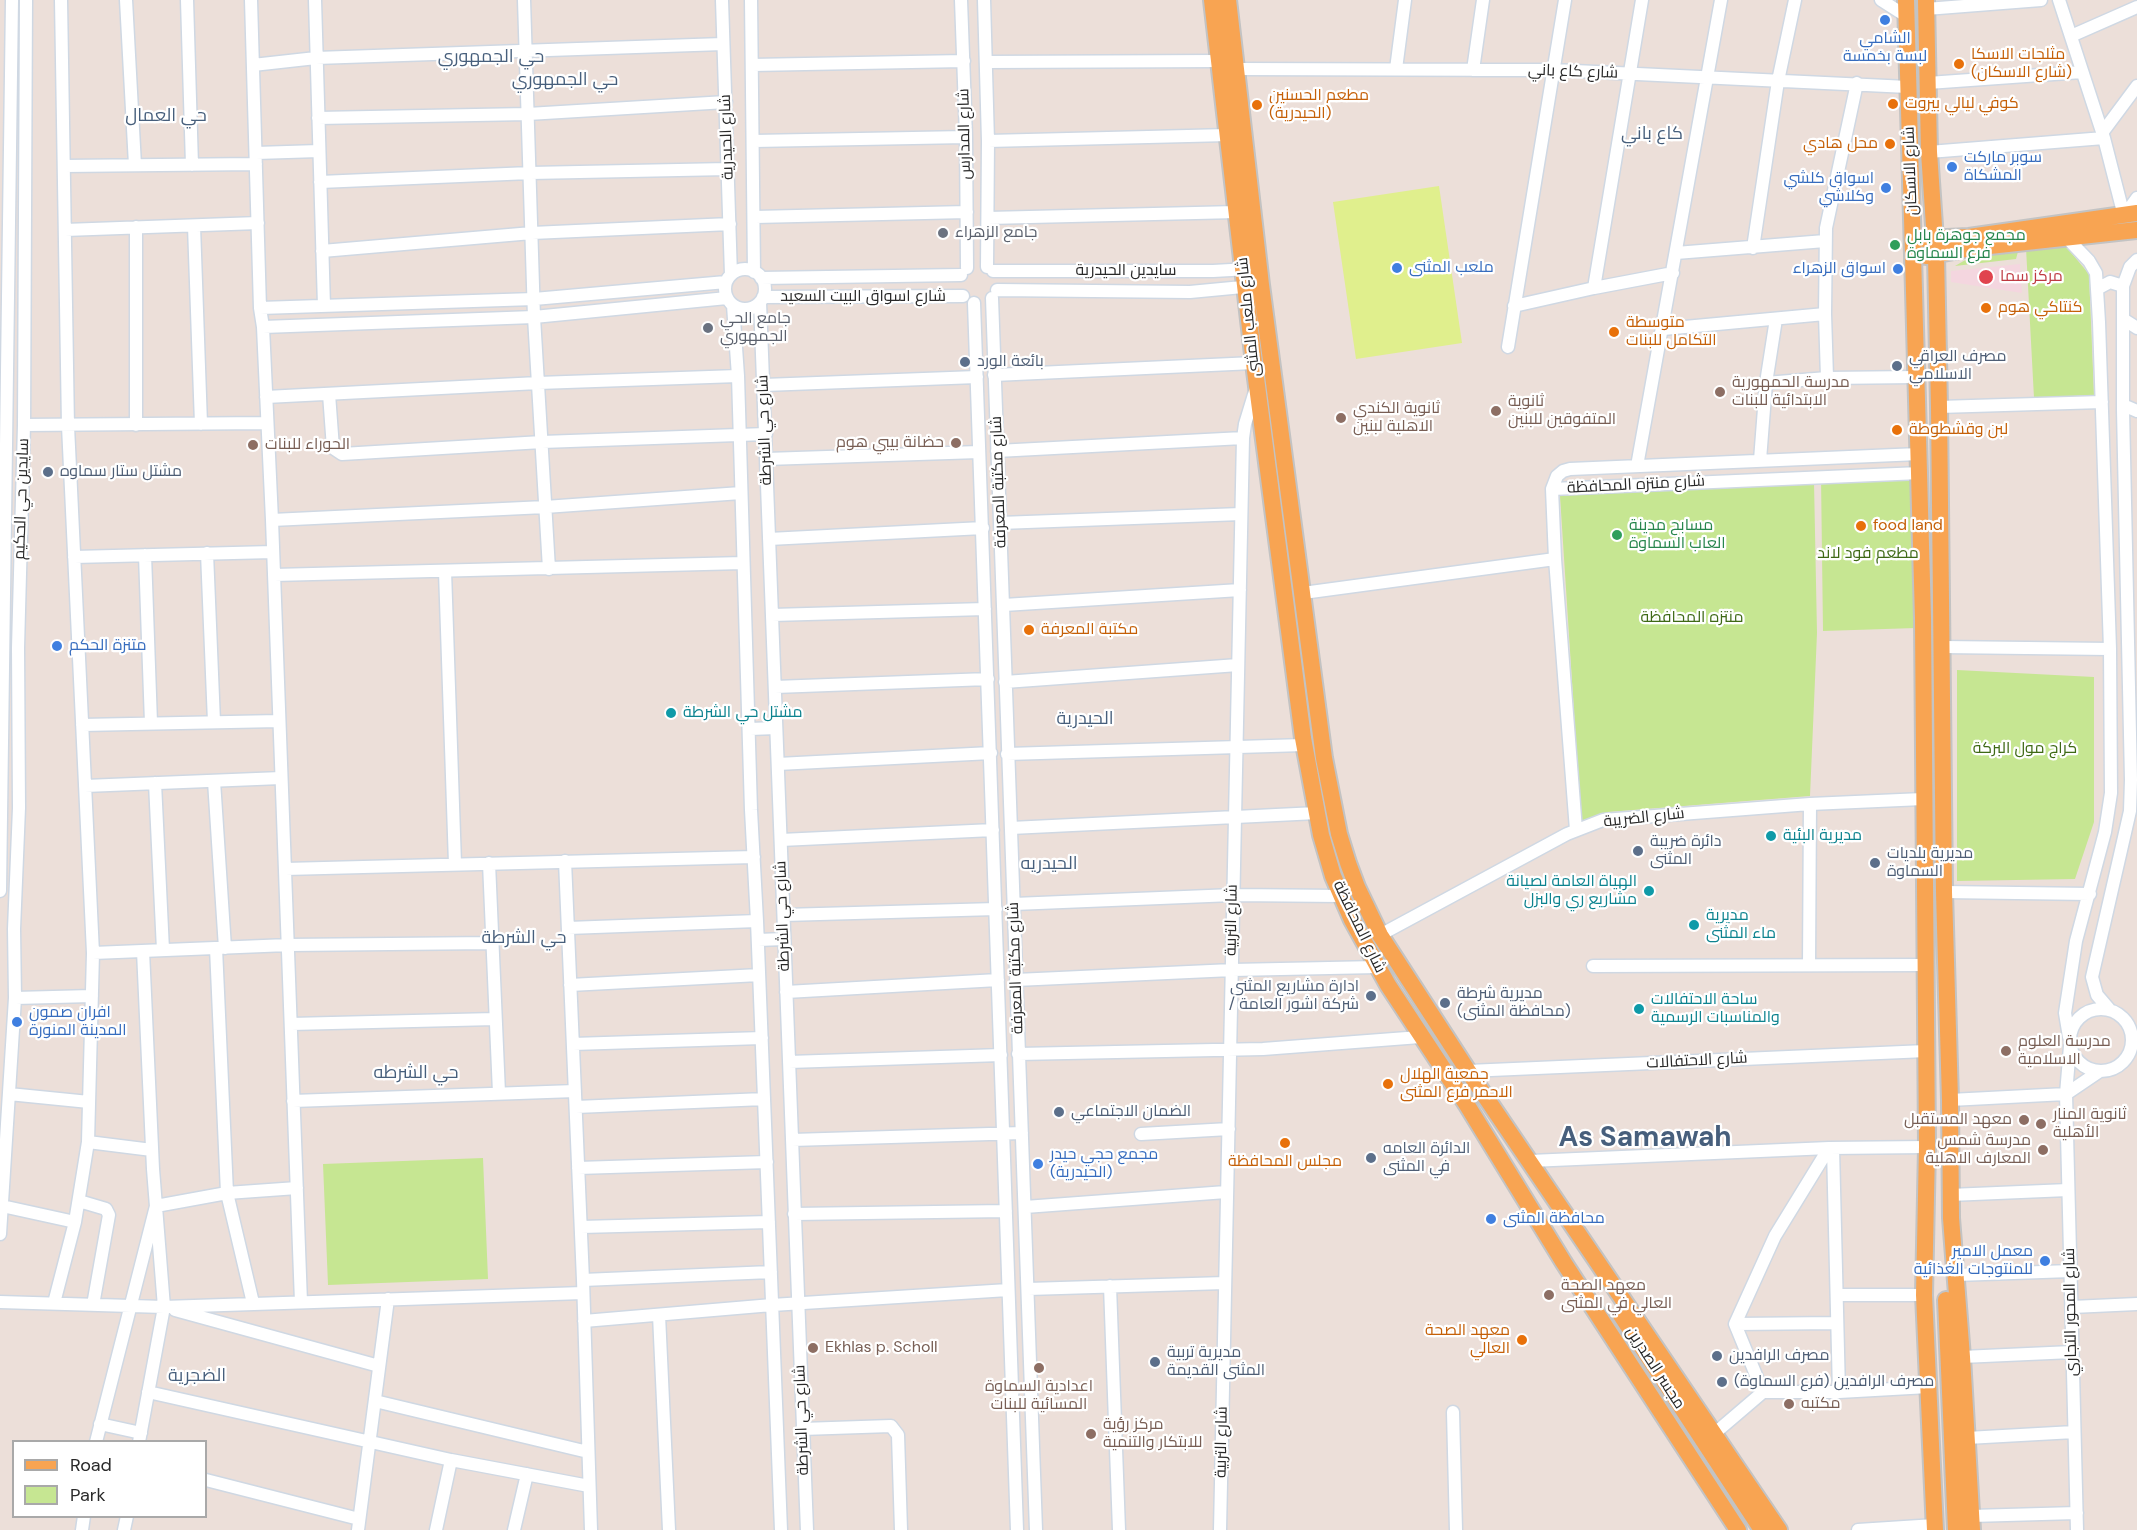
<!DOCTYPE html>
<html>
<head>
<meta charset="utf-8">
<style>
	body { margin:0 }
	#map { position:relative; width:2137px; height:1530px; overflow:hidden; background:#ecdfd9; font-family:"DM Sans",sans-serif }
	canvas { display:block }
	.legend { position:absolute; left:12px; top:1440px; width:195px; height:78px; box-sizing:border-box; background:#fff; border:2px solid #a9a9a9; margin:0; padding:8px 10px; list-style:none; font-size:18px; color:#292929 }
	.legend li { display:flex; align-items:center; gap:12px; height:30px }
	.legend b { width:30px; border:2px solid #a9a9a9 }
</style>
</head>
<body>
<div id="map">
<canvas width="2137" height="1530"></canvas>
<ul class="legend">
<li><b style="height:8px;background:#f8a452"></b>Road</li>
<li><b style="height:16px;background:#c6e692"></b>Park</li>
</ul>
</div>
<script>
const c = document.querySelector('canvas').getContext('2d');
c.lineJoin = 'round';
function fillPath(path, color) {
  c.fillStyle = color;
  c.fill(path, 'evenodd');
}
function toPath(rows) {
  const path = new Path2D();
  for (const r of rows) {
    if (r.length === 3) {
      path.moveTo(r[0] + r[2], r[1]);
      path.arc(r[0], r[1], r[2], 0, 2 * Math.PI);
      continue;
    }
    path.moveTo(r[0], r[1]);
    for (let i = 2; i < r.length; i += 2) path.lineTo(r[i], r[i + 1]);
  }
  return path;
}
function trace(path, color, width, dash) {
  c.strokeStyle = color;
  c.lineWidth = width;
  c.lineCap = dash ? 'butt' : 'round';
  c.setLineDash(dash || []);
  c.stroke(path);
}
function write(font, color, halo, rows, align = 'center') {
  c.font = font + ' "DM Sans",Cairo,sans-serif';
  c.lineWidth = 4.5;
  c.setLineDash([]);
  c.textBaseline = 'middle';
  c.strokeStyle = halo;
  c.fillStyle = color;
  for (const [text, x, y, turn = 0] of rows) {
    c.save();
    c.translate(x, y);
    c.rotate((+turn || 0) * Math.PI / 180);
    c.textAlign = isNaN(turn) ? turn : align;
    if (halo) c.strokeText(text, 0, 0);
    c.fillText(text, 0, 0);
    c.restore();
  }
}
fillPath(toPath([
	[2020,264,2022,293,1951,282,1951,271]
]), '#f4d6df');
fillPath(toPath([
	[2063,243,2089,274,2094,395,2034,398,2026,248],
	[2019,248,2016,259,1955,266,1974,255],
	[1821,477,1911,480,1916,628,1823,631],
	[1814,482,1817,633,1810,796,1608,812,1581,821,1560,496],
	[1957,670,2094,677,2094,822,2075,879,1957,881],
	[483,1158,488,1279,328,1285,323,1164]
]), '#c6e692');
fillPath(toPath([
	[1439,186,1462,343,1356,359,1333,202]
]), '#e0ef8d');
const minor = toPath([
	[126,0,135,165],
	[187,0,192,165],
	[251,0,260,308,263,327,272,520,301,1302],
	[315,0,324,306],
	[524,0,534,317,549,569],
	[722,0,731,275],
	[751,0,754,272],
	[961,0,966,137,967,268],
	[984,0,988,141,987,267],
	[1881,0,1906,16],
	[2059,0,2104,138,2124,216],
	[1926,9,2041,0],
	[2071,36,2137,7],
	[986,62,1219,61],
	[253,65,316,58,723,44],
	[752,65,964,61],
	[1237,69,1554,70,1908,87],
	[1396,69,1405,0],
	[1473,70,1483,0],
	[1928,83,2082,72],
	[318,118,528,114,726,102],
	[2102,133,2137,86],
	[754,141,966,137],
	[988,141,1228,135],
	[1929,152,2104,138],
	[256,153,319,151],
	[64,166,256,164],
	[320,182,530,173,728,169],
	[2124,216,2137,198],
	[755,217,967,212],
	[988,218,1237,212],
	[194,226,201,424],
	[136,227,136,425],
	[65,230,258,223],
	[2066,237,2089,261,2096,273,2099,322,2110,649,2111,793,2105,832,2076,941,2065,1013,2069,1037],
	[1753,248,1778,81,1795,0],
	[322,251,532,233,730,224],
	[1676,253,1825,241],
	[745,289,20],
	[993,271,1213,271,1249,269],
	[761,278,961,275],
	[1594,288,1642,0],
	[2097,289,2110,282,2123,286],
	[997,290,1190,292,1253,286],
	[763,297,963,296],
	[992,298,1036,1530],
	[760,302,807,1530],
	[974,303,1017,1530],
	[733,305,738,376,751,810,757,921,781,1530],
	[1514,306,1594,288,1673,273],
	[260,308,534,299,726,282],
	[2123,319,2137,328],
	[263,327,534,317,727,298],
	[1663,329,1825,314],
	[1508,347,1565,0],
	[994,375,1254,363],
	[1827,378,1825,314,1826,228,1857,83],
	[1766,383,1827,378,1916,377],
	[764,385,977,377],
	[329,394,333,448,342,454,542,442,766,434],
	[266,397,538,383,738,376],
	[2123,405,2137,411],
	[1939,407,2102,402],
	[24,425,267,423],
	[997,451,1243,438],
	[766,459,979,452],
	[1760,460,1766,383,1776,319],
	[1637,466,1721,0],
	[1552,489,1920,473],
	[272,520,545,507,741,493],
	[1000,523,1241,514],
	[769,539,983,528],
	[207,553,214,722],
	[145,555,151,723],
	[74,557,273,552],
	[445,571,455,864],
	[274,575,743,563],
	[1303,593,1555,559],
	[1004,605,1240,590],
	[772,615,985,609],
	[1943,647,2110,649],
	[1005,682,1238,665],
	[775,687,988,679],
	[82,725,279,721],
	[750,729,776,728],
	[1007,754,1304,745],
	[778,764,991,753],
	[214,781,225,948],
	[155,783,163,950],
	[85,786,281,778],
	[1011,828,1317,813],
	[1576,830,1555,559,1552,489,1557,476,1563,471,1570,469,1919,454],
	[781,840,993,830],
	[565,861,583,1280,591,1530],
	[489,863,499,1093],
	[285,869,754,857],
	[0,891,12,0],
	[1944,892,2090,894],
	[1014,904,1233,895,1341,896],
	[784,915,996,909],
	[568,928,757,921],
	[1380,935,1567,834,1603,820,1810,804,1923,799],
	[758,940,784,939],
	[216,948,227,1193,253,1303],
	[93,953,288,945,492,943],
	[1809,965,1810,804],
	[1593,966,1926,965],
	[1016,980,1232,970,1378,967],
	[570,985,759,975],
	[786,992,998,980],
	[15,998,92,996],
	[2101,1040,31],
	[2109,1009,2097,995,2092,977,2130,811,2131,780,2123,410,2123,286,2130,267,2137,260],
	[291,1024,495,1019],
	[573,1044,762,1038],
	[2070,1046,2066,1094,2077,1530],
	[1018,1054,1263,1049,1420,1037],
	[789,1062,1001,1055],
	[1468,1071,1926,1051],
	[9,1094,89,1102],
	[2066,1094,2100,1071],
	[1950,1100,2066,1094],
	[293,1101,575,1091],
	[576,1107,764,1099],
	[1141,1134,1229,1129],
	[792,1140,1022,1133],
	[88,1142,152,1150],
	[1833,1148,1839,1392],
	[1530,1161,1829,1148,1927,1147],
	[578,1168,767,1162],
	[1950,1195,2068,1190],
	[79,1201,106,1209,109,1215,93,1305],
	[2,1206,75,1222],
	[1025,1207,1226,1192],
	[794,1214,1006,1211],
	[581,1227,769,1222],
	[0,1234,15,998,14,929,19,808,18,648,24,425,26,0],
	[1956,1275,2071,1271],
	[583,1280,771,1272],
	[1110,1286,1119,1530],
	[1028,1289,1225,1283],
	[1837,1295,1924,1295],
	[0,1302,164,1307,583,1293],
	[54,1303,75,1222,88,1142,93,953,68,426,61,0],
	[2072,1307,2137,1304],
	[175,1310,379,1366],
	[659,1315,669,1530],
	[584,1321,772,1305,1008,1290],
	[1735,1324,1837,1323],
	[1962,1357,2072,1352],
	[148,1392,451,1460,589,1486],
	[1763,1392,1735,1324,1775,1236,1829,1148],
	[375,1401,588,1452],
	[1453,1412,1456,1530],
	[100,1424,141,1433],
	[802,1429,891,1426,898,1435,901,1530],
	[1715,1433,1763,1392,1839,1392,1928,1387],
	[1967,1438,2074,1432],
	[96,1442,156,1206,227,1193,297,1188],
	[139,1442,164,1307,153,1169,143,951],
	[206,1480,359,1519],
	[1971,1516,2077,1513],
	[82,1530,84,1516],
	[124,1530,127,1516],
	[358,1530,388,1299],
	[436,1530,451,1460],
	[514,1530,527,1474],
	[1220,1530,1243,438,1245,424,1256,388],
	[1858,1530,1935,1525]
]);
const major = toPath([
	[1212,0,1254,363,1303,738,1321,835,1333,876,1352,920,1388,985,1467,1105,1564,1263,1738,1530],
	[1228,0,1261,285,1324,758,1339,834,1348,863,1357,887,1380,935,1468,1071,1779,1530],
	[1906,0,1923,618,1927,1147,1924,1295,1935,1530],
	[1926,0,1929,152,1936,255,1939,407,1944,892,1950,1100,1951,1218,1962,1357,1972,1530],
	[1924,239,1969,237,2137,213],
	[1926,256,1971,248,2137,230],
	[1946,1300,1956,1530],
	[1621,1315,1762,1530]
]);
trace(minor, '#cfd8e3', 15);
trace(major, '#c3c3c3', 20);
trace(minor, '#fff', 12);
trace(major, '#f8a452', 16);
for (const [x, y, r, color] of [
	[1885,20,6,"#3f7fe0"],
	[1959,64,6,"#e8710a"],
	[1893,104,6,"#e8710a"],
	[1257,105,6,"#e8710a"],
	[1890,144,6,"#e8710a"],
	[1952,167,6,"#3f7fe0"],
	[1886,188,6,"#3f7fe0"],
	[943,233,6,"#6b7280"],
	[1895,245,6,"#2e9e5b"],
	[1397,268,6,"#3f7fe0"],
	[1898,269,6,"#3f7fe0"],
	[1986,277,8,"#e0444e"],
	[1986,308,6,"#e8710a"],
	[708,328,6,"#6b7280"],
	[1614,332,6,"#e8710a"],
	[965,362,6,"#5c6f8a"],
	[1897,366,6,"#5c6f8a"],
	[1720,392,6,"#8d6e63"],
	[1496,411,6,"#8d6e63"],
	[1341,418,6,"#8d6e63"],
	[1897,430,6,"#e8710a"],
	[956,443,6,"#8d6e63"],
	[253,445,6,"#8d6e63"],
	[48,472,6,"#5c6f8a"],
	[1861,526,6,"#e8710a"],
	[1617,535,6,"#2e9e5b"],
	[1029,630,6,"#e8710a"],
	[57,646,6,"#3f7fe0"],
	[671,713,6,"#0f9aa8"],
	[1771,836,6,"#0f9aa8"],
	[1638,851,6,"#5c6f8a"],
	[1875,863,6,"#5c6f8a"],
	[1649,891,6,"#0f9aa8"],
	[1694,925,6,"#0f9aa8"],
	[1371,996,6,"#5c6f8a"],
	[1445,1003,6,"#5c6f8a"],
	[1639,1009,6,"#0f9aa8"],
	[17,1022,6,"#3f7fe0"],
	[2006,1051,6,"#8d6e63"],
	[1388,1084,6,"#e8710a"],
	[1059,1112,6,"#5c6f8a"],
	[2024,1120,6,"#8d6e63"],
	[2041,1124,6,"#8d6e63"],
	[1285,1143,6,"#e8710a"],
	[2043,1150,6,"#8d6e63"],
	[1371,1158,6,"#5c6f8a"],
	[1038,1164,6,"#3f7fe0"],
	[1491,1219,6,"#3f7fe0"],
	[2045,1261,6,"#3f7fe0"],
	[1549,1295,6,"#8d6e63"],
	[1522,1340,6,"#e8710a"],
	[813,1348,6,"#8d6e63"],
	[1717,1356,6,"#5c6f8a"],
	[1155,1362,6,"#5c6f8a"],
	[1039,1368,6,"#8d6e63"],
	[1722,1382,6,"#5c6f8a"],
	[1789,1404,6,"#8d6e63"],
	[1091,1434,6,"#8d6e63"]
]) {
  const dot = new Path2D();
  dot.arc(x, y, r, 0, 2 * Math.PI);
  c.fillStyle = color;
  c.fill(dot);
  trace(dot, '#fff', 2);
}
write('16px', '#366cbe', '#fff', [
	["الشامي",1885,39,"center"],
	["لبسة بخمسة",1885,57,"center"],
	["سوبر ماركت",1964,158],
	["المشكاة",1964,176],
	["اسواق كلشي",1874,179,"right"],
	["وكلاشي",1874,197,"right"],
	["ملعب المثنى",1409,268],
	["اسواق الزهراء",1886,269,"right"],
	["متنزة الحكم",69,646],
	["افران صمون",29,1013],
	["المدينة المنورة",29,1031],
	["مجمع حجي حيدر",1050,1155],
	["(الحيدرية)",1050,1173],
	["محافظة المثنى",1503,1219],
	["معمل الامير",2033,1252,"right"],
	["للمنتوجات الغذائية",2033,1270,"right"]
], 'left');
write('16px', '#c56008', '#fff', [
	["مثلجات الاسكا",1971,55],
	["(شارع الاسكان)",1971,73],
	["مطعم الحسنين",1269,96],
	["(الحيدرية)",1269,114],
	["كوفي ليالي بيروت",1905,104],
	["محل هادي",1878,144,"right"],
	["كنتاكي هوم",1998,308],
	["متوسطة",1626,323],
	["التكامل للبنات",1626,341],
	["لبن وقشطوطة",1909,430],
	["food land",1873,526],
	["مكتبة المعرفة",1041,630],
	["جمعية الهلال",1400,1075],
	["الاحمر فرع المثنى",1400,1093],
	["مجلس المحافظة",1285,1162,"center"],
	["معهد الصحة",1510,1331,"right"],
	["العالي",1510,1349,"right"]
], 'left');
write('16px', '#292929', '#fff', [
	["شارع كاع باني",1573,72,2],
	["شارع المدارس",965,134,-91],
	["شارع الحيدرية",727,137,-92],
	["شارع الاسكان",1911,171,-92],
	["سايدين الحيدرية",1126,271],
	["شارع اسواق البيت السعيد",863,297],
	["شارع ملعب المثنى",1249,317,-96],
	["شارع حي الشرطة",765,430,-92],
	["شارع مكتبة المعرفة",999,482,-92],
	["شارع منتزه المحافظة",1636,485,-3],
	["سايدين حي الحكيم",22,499,-88],
	["شارع الضريبة",1644,818,-6],
	["شارع حي الشرطة",783,916,-92],
	["شارع التربية",1232,920,-89],
	["شارع المحافظة",1359,927,64],
	["شارع مكتبة المعرفة",1016,968,-92],
	["شارع الاحتفالات",1697,1061,-3],
	["شارع المحور التجاري",2071,1312,-91],
	["مجسر الصدرين",1655,1368,57],
	["شارع حي الشرطة",802,1420,-92],
	["شارع التربية",1222,1442,-89]
]);
write('16px', '#5b616d', '#fff', [
	["جامع الزهراء",955,233],
	["جامع الحي",720,319],
	["الجمهوري",720,337]
], 'left');
write('16px', '#27864d', '#fff', [
	["مجمع جوهرة بابل",1907,236],
	["فرع السماوة",1907,254],
	["مسابح مدينة",1629,526],
	["العاب السماوة",1629,544]
], 'left');
write('16px', '#be3a42', '#fff', [
	["مركز سما",2000,277]
], 'left');
write('16px', '#4e5e75', '#fff', [
	["مصرف العراقي",1909,357],
	["الاسلامي",1909,375],
	["بائعة الورد",977,362],
	["مشتل ستار سماوه",60,472],
	["دائرة ضريبة",1650,842],
	["المثنى",1650,860],
	["مديرية بلديات",1887,854],
	["السماوة",1887,872],
	["ادارة مشاريع المثنى",1359,987,"right"],
	["/ شركة اشور العامة",1359,1005,"right"],
	["مديرية شرطة",1457,994],
	["(محافظة المثنى)",1457,1012],
	["الضمان الاجتماعي",1071,1112],
	["الدائرة العامه",1383,1149],
	["في المثنى",1383,1167],
	["مديرية تربية",1167,1353],
	["المثنى القديمة",1167,1371],
	["مصرف الرافدين",1729,1356],
	["مصرف الرافدين (فرع السماوة)",1734,1382]
], 'left');
write('16px', '#785e54', '#fff', [
	["مدرسة الحمهورية",1732,383],
	["الابتدائية للبنات",1732,401],
	["ثانوية",1508,402],
	["المتفوقين للبنين",1508,420],
	["ثانوية الكندي",1353,409],
	["الاهلية لبنين",1353,427],
	["حضانة بيبي هوم",944,443,"right"],
	["الحوراء للبنات",265,445],
	["مدرسة العلوم",2018,1042],
	["الاسلامية",2018,1060],
	["ثانوية المنار",2053,1115],
	["الأهلية",2053,1133],
	["معهد المستقبل",2012,1120,"right"],
	["مدرسة شمس",2031,1141,"right"],
	["المعارف الاهلية",2031,1159,"right"],
	["معهد الصحة",1561,1286],
	["العالي في المثنى",1561,1304],
	["Ekhlas p. Scholl",825,1348],
	["اعدادية السماوة",1039,1387,"center"],
	["المسائية للبنات",1039,1405,"center"],
	["مكتبه",1801,1404],
	["مركز رؤية",1103,1425],
	["للابتكار والتنمية",1103,1443]
], 'left');
write('16px', '#3e6915', '#fff', [
	["مطعم فود لاند",1868,554],
	["منتزه المحافظة",1692,618],
	["كراج مول البركة",2025,749]
]);
write('16px', '#0d838f', '#fff', [
	["مشتل حي الشرطة",683,713],
	["مديرية البئية",1783,836],
	["الهياة العامة لصيانة",1637,882,"right"],
	["مشاريع ري والبزل",1637,900,"right"],
	["مديرية",1706,916],
	["ماء المثنى",1706,934],
	["ساحة الاحتفالات",1651,1000],
	["والمناسبات الرسمية",1651,1018]
], 'left');
write('18px', '#475f7c', '#fff', [
	["حي الجمهوري",491,57],
	["حي الجمهوري",565,80],
	["حي العمال",166,116],
	["كاع باني",1652,134],
	["الحيدرية",1085,719],
	["الحيدريه",1049,864],
	["حي الشرطة",524,938],
	["حي الشرطه",416,1073],
	["الضجرية",197,1376]
]);
write('bold 28px', '#475f7c', '#fff', [
	["As Samawah",1645,1139]
]);
</script>
</body>
</html>
